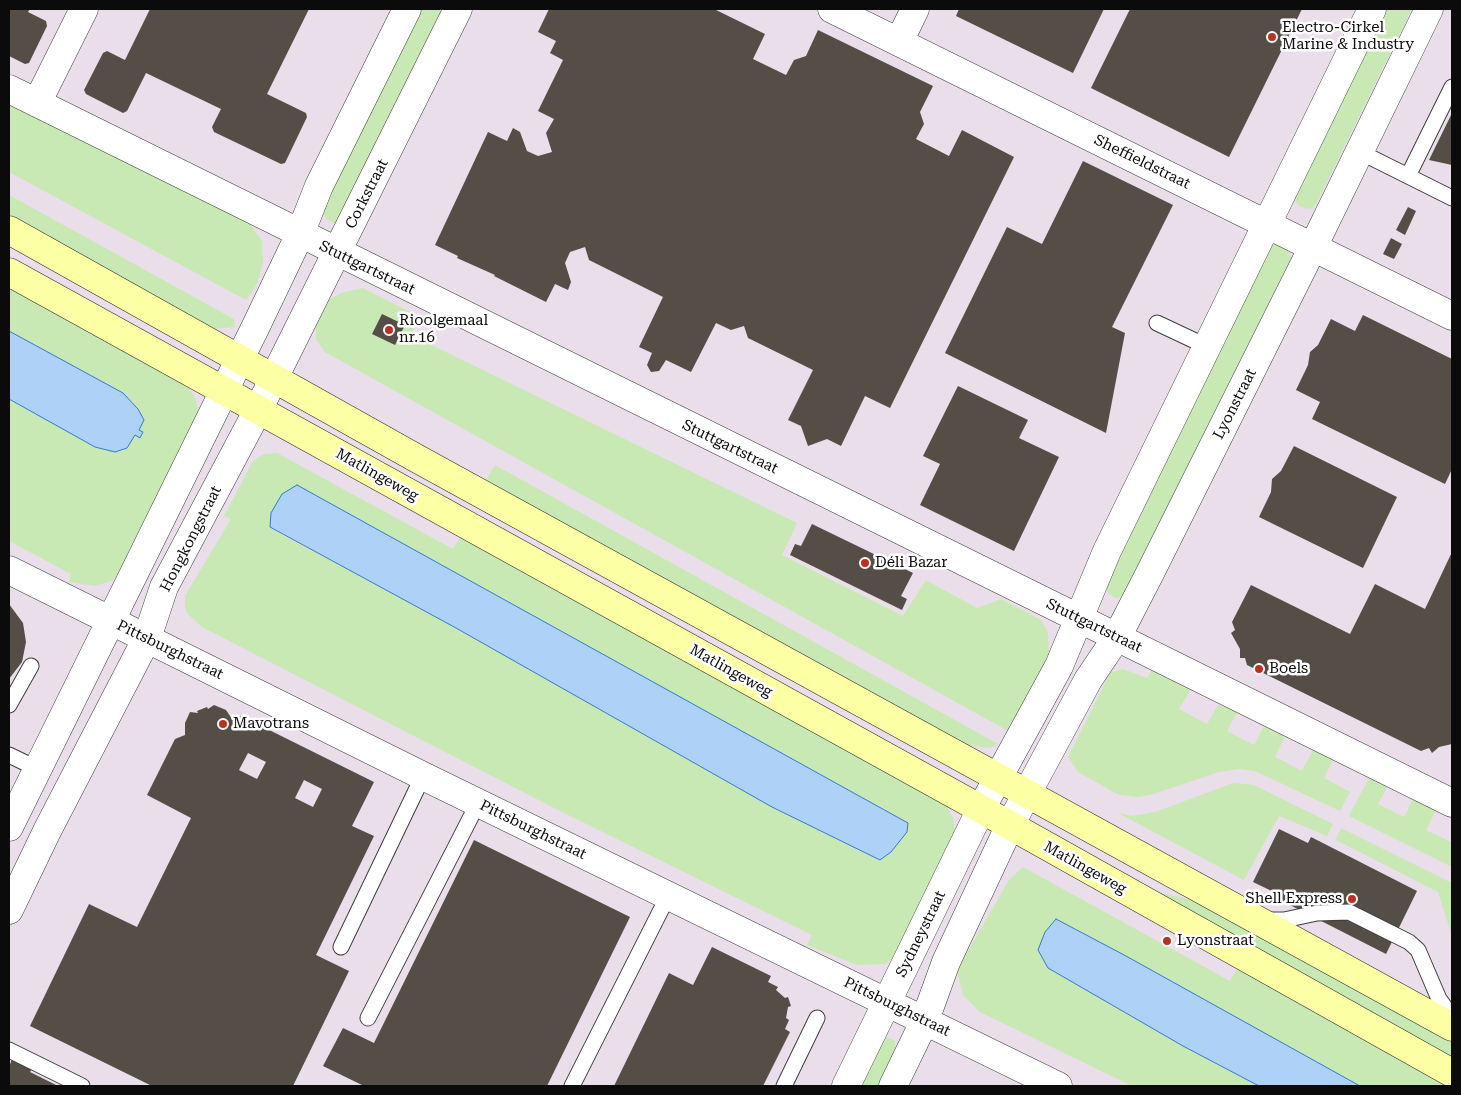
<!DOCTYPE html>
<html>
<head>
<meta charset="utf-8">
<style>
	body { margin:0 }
	#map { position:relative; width:1461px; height:1095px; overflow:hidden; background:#fffee9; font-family:"Roboto Serif",serif }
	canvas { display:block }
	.frame { position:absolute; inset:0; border:10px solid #0b0b0b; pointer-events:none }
</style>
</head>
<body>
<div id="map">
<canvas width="1461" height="1095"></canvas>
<div class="frame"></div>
</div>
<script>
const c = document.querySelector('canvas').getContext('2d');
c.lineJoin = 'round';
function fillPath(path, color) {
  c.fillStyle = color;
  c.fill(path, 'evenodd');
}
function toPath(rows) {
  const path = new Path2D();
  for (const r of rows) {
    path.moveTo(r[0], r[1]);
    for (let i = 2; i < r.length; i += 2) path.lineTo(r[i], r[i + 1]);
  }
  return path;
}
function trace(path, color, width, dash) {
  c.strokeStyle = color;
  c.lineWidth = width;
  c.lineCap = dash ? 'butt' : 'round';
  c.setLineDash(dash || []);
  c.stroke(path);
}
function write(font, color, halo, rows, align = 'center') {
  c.font = font + ' "Roboto Serif",serif';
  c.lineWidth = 5;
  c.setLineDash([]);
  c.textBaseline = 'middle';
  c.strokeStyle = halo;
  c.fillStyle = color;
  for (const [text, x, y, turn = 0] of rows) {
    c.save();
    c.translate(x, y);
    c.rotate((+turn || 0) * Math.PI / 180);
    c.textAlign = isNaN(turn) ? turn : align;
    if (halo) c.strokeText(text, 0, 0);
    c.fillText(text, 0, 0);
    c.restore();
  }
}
fillPath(toPath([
	[9,9,1452,9,1452,1086,9,1086]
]), '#eadeea');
fillPath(toPath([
	[418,9,447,9,341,222,334,223,326,219,322,213,323,204],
	[1384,9,1412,9,1317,202,1313,208,1306,209,1298,205,1294,199],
	[9,102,249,223,262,241,263,263,257,284,246,300,9,172],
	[9,195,234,319,235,327,213,329,9,218],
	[1273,244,1286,247,1291,258,1128,590,1124,596,1116,598,1109,594,1105,587,1266,249],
	[9,281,186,385,195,397,200,417,126,569,111,581,95,586,69,582,71,574,9,541,9,399,95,447,127,448,135,435,142,432,139,430,144,420,138,409,123,393,9,331],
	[363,288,420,317,411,335,797,523,782,555,903,616,926,580,977,608,1001,599,1041,620,1048,633,1049,656,1010,732,325,352,316,339,316,320,327,301,341,293],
	[277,453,453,549,463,533,935,795,947,807,953,818,956,843,900,953,885,964,857,965,807,945,812,935,560,811,202,627,188,614,185,607,185,596,231,519,224,516,253,461,264,454],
	[271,513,727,724,908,823,772,807,456,628,270,528],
	[495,465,998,744,990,748,956,744,485,482],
	[1123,669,1147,678,1152,670,1190,690,1179,709,1207,724,1218,705,1237,712,1227,731,1254,745,1264,726,1285,736,1275,757,1302,771,1313,750,1333,760,1324,778,1350,792,1340,811,1255,771,1239,769,1219,772,1153,794,1138,797,1119,795,1078,772,1068,757,1110,673],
	[1369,778,1387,787,1378,804,1404,817,1413,799,1436,810,1426,830,1451,842,1452,841,1452,867,1349,816],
	[1233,783,1254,785,1333,824,1327,836,1279,816,1244,880,1118,813,1132,816,1155,812],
	[1341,828,1452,883,1452,936,1438,892,1336,840],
	[1023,867,1230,981,1241,963,1452,1086,1360,1086,1056,919,1045,932,1048,968,1183,1046,1259,1086,1132,1086,980,1012,963,995,957,970,1009,880],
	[1160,893,1201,902,1452,1040,1452,1061,1157,898],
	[885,1037,894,1040,897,1051,880,1086,857,1086]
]), '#c8e9b3');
const water = toPath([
	[9,331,123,393,138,409,144,420,139,430,143,432,140,438,135,435,127,448,115,452,95,447,9,399,9,331],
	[297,485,908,823,907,832,891,852,880,860,772,807,456,628,270,527,271,513,282,494,297,485],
	[1056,919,1126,956,1360,1086,1259,1086,1183,1046,1048,968,1038,950,1045,932,1056,919]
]);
fillPath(water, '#add1f7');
trace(water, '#327ccf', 1);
fillPath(toPath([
	[9,9,30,9,28,12,46,21,47,26,29,63,25,64,9,56],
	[150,9,309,9,267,94,306,113,307,117,285,163,281,164,214,132,212,127,221,109,146,73,127,111,123,113,86,94,84,90,103,53,107,51,125,60],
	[549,9,714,9,765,34,753,59,786,75,794,60,806,56,818,30,933,86,920,112,924,124,916,139,949,156,962,130,1014,157,890,408,865,396,841,446,827,439,808,446,801,426,788,420,813,370,748,338,744,326,731,330,716,323,691,372,666,360,659,371,651,372,647,365,652,353,639,347,663,297,589,260,585,247,570,252,565,263,571,282,568,290,555,284,546,302,494,276,495,275,457,258,458,256,435,245,488,132,507,141,513,128,520,132,527,151,538,156,552,152,546,133,554,119,538,111,563,60,550,53,556,41,538,32],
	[959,9,1104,9,1073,73,956,16],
	[1130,9,1302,9,1229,157,1091,88],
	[1452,113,1452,165,1429,160],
	[1083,161,1173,205,1112,327,1125,333,1106,433,945,353,1007,227,1042,244],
	[1408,207,1416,211,1405,235,1396,230],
	[1391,238,1402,244,1394,259,1383,254],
	[382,314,405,325,395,345,372,334],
	[1363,315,1452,359,1452,469,1445,484,1312,419,1320,402,1296,390,1308,365,1310,352,1318,345,1331,319,1355,331],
	[958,386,1028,420,1019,438,1059,457,1014,551,920,505,940,464,923,456],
	[1294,446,1397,497,1363,568,1259,517,1271,492,1272,479,1281,471],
	[812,524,913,573,901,596,907,599,902,610,790,555,795,544,801,546],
	[1452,552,1452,744,1439,747,1432,753,1429,748,1421,751,1247,665,1245,658,1240,658,1240,649,1231,633,1235,630,1232,622,1251,585,1350,634,1375,584,1425,609],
	[9,604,23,623,26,642,22,662,9,679],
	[214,705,226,710,232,719,241,716,374,782,352,826,374,836,316,955,349,971,293,1086,152,1086,30,1026,89,904,137,927,191,818,147,795,175,739,185,735,185,723,190,712,198,713,197,711,207,707,208,709],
	[248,753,266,762,257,779,239,770],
	[304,780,322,789,313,807,295,798],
	[1279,829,1308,843,1311,837,1417,891,1386,954,1280,900,1282,896,1253,882],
	[474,840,630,917,547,1086,364,1086,323,1066,343,1028,374,1043],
	[712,947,771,976,768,982,778,987,776,990,785,998,788,997,791,1006,788,1007,786,1018,789,1020,785,1029,790,1032,763,1086,614,1086,669,973,693,985],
	[12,1059,32,1069,30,1072,58,1086,9,1086,9,1067]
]), '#544e47');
const lane = toPath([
	[1360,152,1452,198],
	[1408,176,1452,87],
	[1157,323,1208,347],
	[9,705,31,666],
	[9,755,38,769],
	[1266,920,1284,920,1317,913,1349,912,1409,942,1418,950,1439,999,1452,1017],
	[341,947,423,776],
	[368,1018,478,803],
	[9,1050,82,1086],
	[572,1086,668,896],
	[784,1086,817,1018]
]);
const street = toPath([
	[832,9,1452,316],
	[899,42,915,9],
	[9,89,1452,803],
	[37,103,84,9],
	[9,570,423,776,1058,1086],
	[9,827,256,326,300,234,319,186,407,9],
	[9,910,47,831,147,638,164,587,258,410,458,9],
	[846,1086,981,809,1059,666,1107,551,1372,9],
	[893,1086,925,1020,946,962,1010,825,1088,680,1117,637,1150,573,1313,247,1429,9]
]);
const secondary = toPath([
	[9,230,416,458,1452,1027],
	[9,272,981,809,1452,1073]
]);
trace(lane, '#3e3e3e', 17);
trace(street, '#3e3e3e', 29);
trace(secondary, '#2d2d2d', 29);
trace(lane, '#fff', 15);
trace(street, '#fff', 28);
trace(secondary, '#fdffa4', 28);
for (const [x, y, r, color] of [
	[1272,37,5,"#bd2f21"],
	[389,330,5,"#bd2f21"],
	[865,563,5,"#bd2f21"],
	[1259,669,5,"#bd2f21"],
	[223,724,5,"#bd2f21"],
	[1352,899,5,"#bd2f21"],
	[1167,941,5,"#bd2f21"]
]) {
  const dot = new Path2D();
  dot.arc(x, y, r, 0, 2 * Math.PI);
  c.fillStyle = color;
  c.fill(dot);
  trace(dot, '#fff', 2);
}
write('15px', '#0b0b0b', '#fff', [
	["Electro-Cirkel",1282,28],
	["Marine & Industry",1282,45],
	["Rioolgemaal",399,321],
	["nr.16",399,338],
	["Déli Bazar",875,563],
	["Boels",1269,669],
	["Mavotrans",233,724],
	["Shell Express",1342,899,"right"],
	["Lyonstraat",1177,941]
], 'left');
write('15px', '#0b0b0b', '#fff', [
	["Sheffieldstraat",1142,162,26],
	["Corkstraat",367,194,-63],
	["Stuttgartstraat",367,268,26],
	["Lyonstraat",1235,404,-63],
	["Stuttgartstraat",730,447,26],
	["Matlingeweg",377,475,29],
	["Hongkongstraat",191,539,-63],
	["Stuttgartstraat",1094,626,26],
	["Pittsburghstraat",170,650,26],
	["Matlingeweg",731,671,29],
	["Pittsburghstraat",533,830,26],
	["Matlingeweg",1085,868,29],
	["Sydneystraat",921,934,-64],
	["Pittsburghstraat",897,1007,26]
]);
</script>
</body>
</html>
